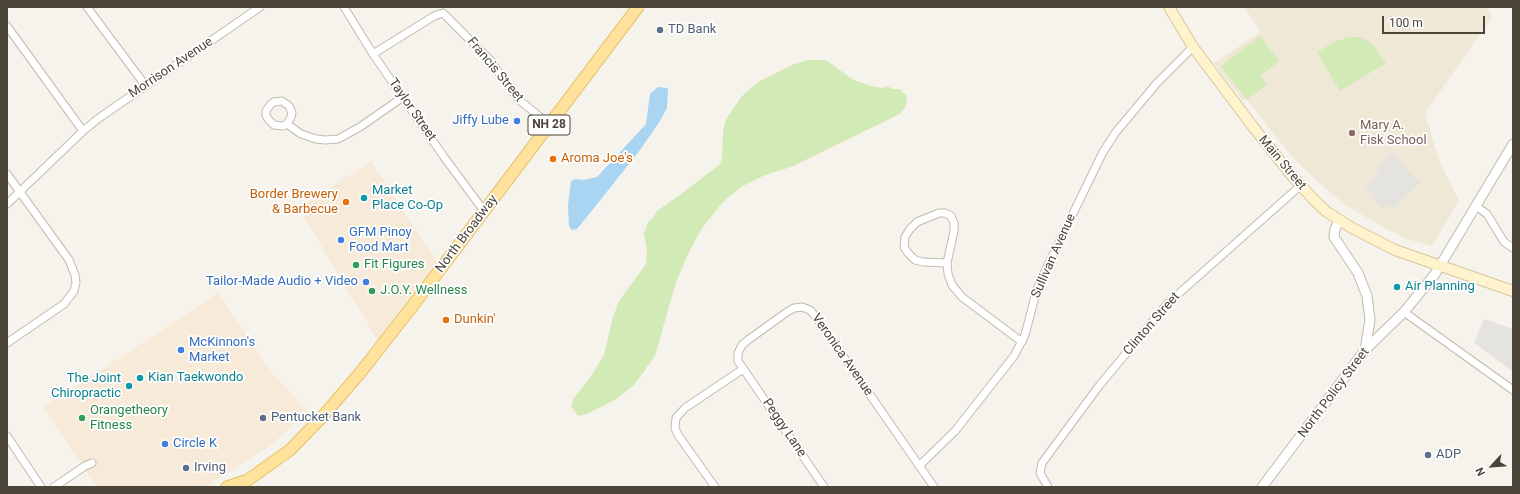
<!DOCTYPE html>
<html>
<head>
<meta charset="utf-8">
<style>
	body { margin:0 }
	#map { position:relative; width:1520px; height:494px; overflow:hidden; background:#f6f3ec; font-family:Roboto,sans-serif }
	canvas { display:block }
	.frame { position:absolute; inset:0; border:8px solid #4b4439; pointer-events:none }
	.north { position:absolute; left:1472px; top:446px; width:40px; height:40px; -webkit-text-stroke:3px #fff; paint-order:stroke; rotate:244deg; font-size:11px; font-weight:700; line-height:16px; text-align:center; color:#4b4439 }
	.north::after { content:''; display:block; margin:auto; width:14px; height:18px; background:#4b4439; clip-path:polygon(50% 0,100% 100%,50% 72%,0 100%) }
	.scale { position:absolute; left:1382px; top:16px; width:103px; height:18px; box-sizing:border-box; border:2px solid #4b4439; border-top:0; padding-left:5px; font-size:12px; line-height:14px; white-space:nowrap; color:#4b4439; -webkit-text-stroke:3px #fff; paint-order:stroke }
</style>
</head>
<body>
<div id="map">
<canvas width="1520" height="494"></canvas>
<div class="frame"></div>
<div class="north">N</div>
<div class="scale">100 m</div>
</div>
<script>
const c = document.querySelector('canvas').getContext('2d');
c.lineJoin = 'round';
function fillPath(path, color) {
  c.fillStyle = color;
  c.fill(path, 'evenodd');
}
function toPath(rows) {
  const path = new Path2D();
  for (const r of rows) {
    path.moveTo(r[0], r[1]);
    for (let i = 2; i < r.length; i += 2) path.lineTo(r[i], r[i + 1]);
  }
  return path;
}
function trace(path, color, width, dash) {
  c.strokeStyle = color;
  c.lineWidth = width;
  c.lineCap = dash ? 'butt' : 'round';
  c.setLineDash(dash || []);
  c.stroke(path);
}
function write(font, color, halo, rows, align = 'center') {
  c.font = font + ' Roboto,sans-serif';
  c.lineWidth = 3.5;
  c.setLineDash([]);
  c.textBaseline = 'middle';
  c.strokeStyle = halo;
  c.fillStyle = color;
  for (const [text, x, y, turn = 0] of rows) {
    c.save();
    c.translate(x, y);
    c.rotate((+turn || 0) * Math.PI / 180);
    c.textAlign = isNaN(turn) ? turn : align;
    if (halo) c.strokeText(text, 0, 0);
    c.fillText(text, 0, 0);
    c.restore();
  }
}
fillPath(toPath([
	[371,161,441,268,381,346,299,208],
	[218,293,275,377,307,410,293,426,269,446,205,487,97,487,43,408]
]), '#f7ead8');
fillPath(toPath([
	[1244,7,1489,7,1489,12,1492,17,1425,113,1439,160,1459,201,1432,246,1407,239,1381,226,1347,206,1332,194,1301,166,1290,154,1246,99,1243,101,1214,63,1261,32]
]), '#efe8d6');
fillPath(toPath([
	[1260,36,1279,61,1260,76,1267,85,1247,100,1221,66],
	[1350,37,1359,37,1367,40,1373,45,1386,63,1340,91,1317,52,1336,41],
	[808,60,826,60,852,79,871,86,883,88,887,86,893,89,900,89,907,96,906,106,900,114,791,167,765,175,741,187,723,202,702,228,689,252,676,282,655,356,634,385,615,400,587,414,578,416,571,406,574,398,590,378,604,355,612,320,619,301,646,264,647,251,644,233,649,221,653,218,657,211,680,195,720,164,722,158,723,131,726,119,742,96,758,82,794,64]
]), '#d2eab5');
fillPath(toPath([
	[1392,153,1420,183,1393,208,1388,204,1382,209,1373,200,1375,197,1365,187,1379,174,1375,169],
	[1484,319,1513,329,1513,372,1474,343]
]), '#e5e3e0');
fillPath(toPath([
	[658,87,668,88,667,108,660,121,640,150,594,208,577,229,572,230,569,226,568,205,571,181,575,179,584,180,597,177,646,124,650,94]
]), '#a9d4f2');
const minor = toPath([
	[87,7,145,85],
	[344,7,373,54,444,157,484,211],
	[7,26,83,131],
	[373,54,434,16,443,13,491,61,518,99,550,125],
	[287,124,291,117,292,113,289,106,282,101,274,102,271,104,266,111,266,115,268,119,274,125,283,126,287,124,301,134,316,139,325,140,338,139,360,127,403,97],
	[7,174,69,260,75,275,76,283,74,291,64,304,7,343],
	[7,204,83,131,99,118,260,7],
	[1476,206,1487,214,1504,242,1513,248],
	[947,263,923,262,915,260,908,253,904,247,905,237,910,229,917,222,939,213,945,213,951,216,954,223,954,231,947,263,948,274,952,285,962,297,1022,342],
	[1404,312,1513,390],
	[7,436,41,487],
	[919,466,955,431,1014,356,1025,335,1037,289,1047,267,1103,152,1116,132,1157,83,1193,47],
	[54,487,85,466,92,463],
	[715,487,678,435,675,428,676,418,685,408,743,369],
	[824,487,738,361,738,353,742,345,748,340,787,312,794,308,802,307,810,310,816,317,934,487],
	[1048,487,1040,473,1042,463,1099,386,1167,304,1300,186]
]);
const tertiary = toPath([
	[1339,220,1335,229,1334,237,1358,273,1367,296,1370,320,1365,350],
	[1262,487,1365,350,1404,312,1435,274,1513,144]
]);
const secondary = toPath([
	[1169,7,1193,47,1254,128,1293,177,1316,202,1327,212,1352,228,1395,250,1513,291]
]);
const primary = toPath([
	[227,487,245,481],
	[238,487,290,450,323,416,360,373,411,308,638,7]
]);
trace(minor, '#c2bbae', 9);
trace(tertiary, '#c2bbae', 11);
trace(secondary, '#d6c79b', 12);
trace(primary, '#e6c16a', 13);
trace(minor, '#fff', 7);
trace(tertiary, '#fff', 9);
trace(secondary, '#fff3cd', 10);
trace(primary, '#ffe39c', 11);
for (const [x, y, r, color] of [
	[660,30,4,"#5c6f8a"],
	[517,121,4,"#3f7fe0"],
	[1352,133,4,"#8d6e63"],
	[553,159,4,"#e8710a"],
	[364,198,4,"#0f9aa8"],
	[346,202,4,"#e8710a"],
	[341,240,4,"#3f7fe0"],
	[356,265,4,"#2e9e5b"],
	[366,282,4,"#3f7fe0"],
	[1397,287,4,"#0f9aa8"],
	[372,291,4,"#2e9e5b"],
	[446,320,4,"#e8710a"],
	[181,350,4,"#3f7fe0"],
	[140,378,4,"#0f9aa8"],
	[129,386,4,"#0f9aa8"],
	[82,418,4,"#2e9e5b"],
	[263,418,4,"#5c6f8a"],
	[165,444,4,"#3f7fe0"],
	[1428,455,4,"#5c6f8a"],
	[186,468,4,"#5c6f8a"]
]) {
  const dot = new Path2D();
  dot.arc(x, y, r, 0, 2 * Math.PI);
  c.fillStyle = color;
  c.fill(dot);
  trace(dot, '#fff', 1.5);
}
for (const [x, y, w] of [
	[549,125,42]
]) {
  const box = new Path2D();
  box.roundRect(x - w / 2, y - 10, w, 20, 3);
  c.fillStyle = '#fff';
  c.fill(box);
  trace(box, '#4b4439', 1);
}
write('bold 12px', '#4b4439', null, [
	["NH 28",549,125]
]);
write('13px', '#4e5e75', '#fff', [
	["TD Bank",668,30],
	["Pentucket Bank",271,418],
	["ADP",1436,455],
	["Irving",194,468]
], 'left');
write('13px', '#4b4439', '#fff', [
	["Morrison Avenue",171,68,-34],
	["Francis Street",495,70,50],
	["Taylor Street",412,110,55],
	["Main Street",1282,163,50],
	["North Broadway",467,234,-53],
	["Sullivan Avenue",1054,256,-66],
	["Clinton Street",1152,324,-49],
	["Veronica Avenue",842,355,55],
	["North Policy Street",1334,393,-53],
	["Peggy Lane",784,428,56]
]);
write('13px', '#366cbe', '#fff', [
	["Jiffy Lube",509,121,"right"],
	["GFM Pinoy",349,233],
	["Food Mart",349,248],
	["Tailor-Made Audio + Video",358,282,"right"],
	["McKinnon's",189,343],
	["Market",189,358],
	["Circle K",173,444]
], 'left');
write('13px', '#785e54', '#fff', [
	["Mary A.",1360,126],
	["Fisk School",1360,141]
], 'left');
write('13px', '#c56008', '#fff', [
	["Aroma Joe's",561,159],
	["Border Brewery",338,195,"right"],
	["& Barbecue",338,210,"right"],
	["Dunkin'",454,320]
], 'left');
write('13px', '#0d838f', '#fff', [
	["Market",372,191],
	["Place Co-Op",372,206],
	["Air Planning",1405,287],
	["Kian Taekwondo",148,378],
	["The Joint",121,379,"right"],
	["Chiropractic",121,394,"right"]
], 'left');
write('13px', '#27864d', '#fff', [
	["Fit Figures",364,265],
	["J.O.Y. Wellness",380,291],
	["Orangetheory",90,411],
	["Fitness",90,426]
], 'left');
</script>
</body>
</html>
